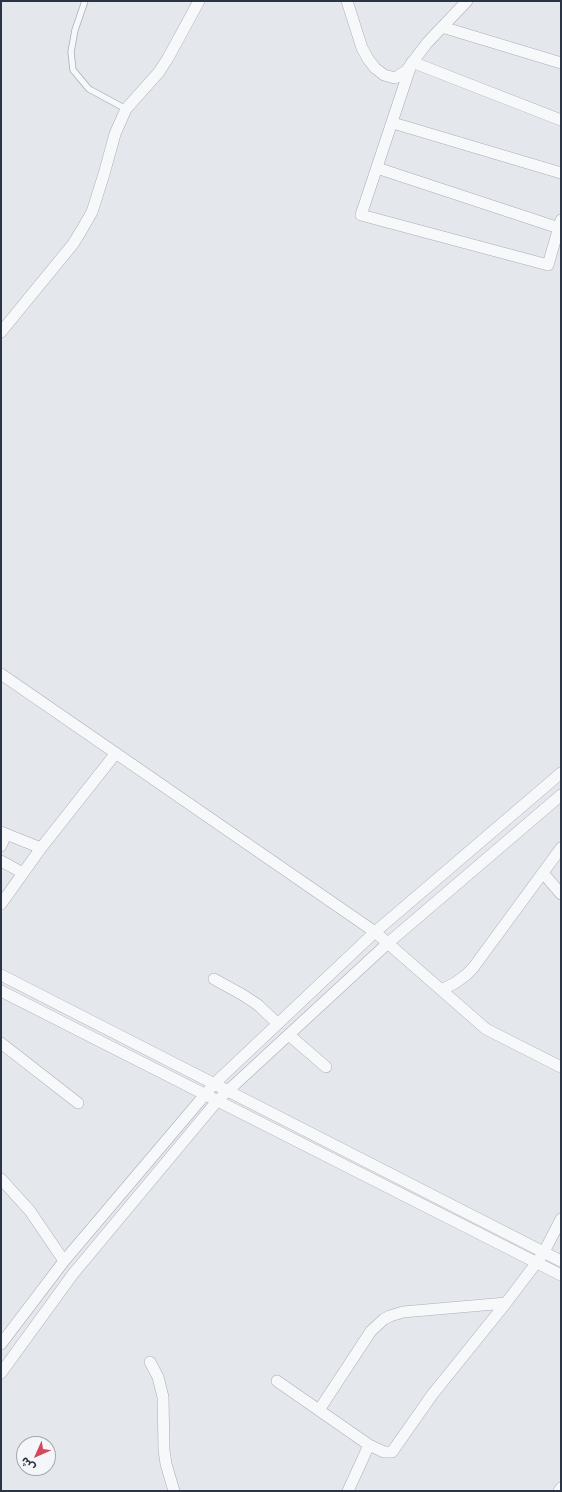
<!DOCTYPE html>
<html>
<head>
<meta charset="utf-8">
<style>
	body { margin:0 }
	#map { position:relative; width:562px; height:1492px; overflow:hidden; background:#e4e7ec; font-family:"Roboto Condensed","Noto Sans Arabic",sans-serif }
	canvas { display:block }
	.frame { position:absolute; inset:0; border:2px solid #2b3445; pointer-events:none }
	.north { position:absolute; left:16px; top:1436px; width:40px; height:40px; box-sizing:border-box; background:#f4f6f9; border:1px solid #a4a8b1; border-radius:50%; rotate:225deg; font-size:11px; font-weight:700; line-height:16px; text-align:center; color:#2b3445 }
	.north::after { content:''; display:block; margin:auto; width:14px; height:18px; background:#d1495b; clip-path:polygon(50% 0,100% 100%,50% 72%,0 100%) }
</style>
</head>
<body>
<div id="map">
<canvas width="562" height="1492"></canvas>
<div class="frame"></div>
<div class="north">ش</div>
</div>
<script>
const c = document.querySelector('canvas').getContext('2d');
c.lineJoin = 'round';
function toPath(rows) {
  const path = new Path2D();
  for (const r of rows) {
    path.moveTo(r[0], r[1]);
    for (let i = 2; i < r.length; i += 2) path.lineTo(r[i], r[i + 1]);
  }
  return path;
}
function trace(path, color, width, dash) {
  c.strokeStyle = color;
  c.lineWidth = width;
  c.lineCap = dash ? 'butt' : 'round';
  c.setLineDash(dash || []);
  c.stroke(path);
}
const service = toPath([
	[85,1,75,30,71,52,73,70,89,89,126,109]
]);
const minor = toPath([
	[347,1,362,48,368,59,375,68,384,75,395,78,406,71,427,43,467,1],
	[442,27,561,63],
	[561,120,412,62,361,215,548,265,561,220],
	[393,123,561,173],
	[377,168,559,228],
	[1,332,73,244,81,231,92,212,104,174,115,134,126,109,159,72,168,58,199,1],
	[1,674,375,932,486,1029,561,1067],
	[1,832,41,848],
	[1,846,6,834],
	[1,861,23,873],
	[543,873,561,894],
	[1,904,41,848,116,753],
	[1,975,561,1261],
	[214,979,243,995,258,1005,278,1024],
	[441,990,455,983,466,975,473,968,561,848],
	[1,991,561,1275],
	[289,1035,326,1067],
	[1,1043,78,1103],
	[1,1179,30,1211,64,1261],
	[1,1344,64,1261,214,1084,375,932,561,773],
	[150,1362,158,1377,163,1397,164,1450,166,1464,174,1491],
	[1,1373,73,1274,218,1100,388,943,561,795],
	[277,1381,369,1445,384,1452,392,1452,432,1395,506,1303,537,1262,544,1252,561,1219],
	[319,1410,371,1331,384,1319,390,1316,403,1312,506,1303],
	[348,1491,369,1445],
	[559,1491,561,1488]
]);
trace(service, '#a9aeb7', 7);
trace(minor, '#a9aeb7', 12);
trace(service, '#f7f8fa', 5.5);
trace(minor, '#f7f8fa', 11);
</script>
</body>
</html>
